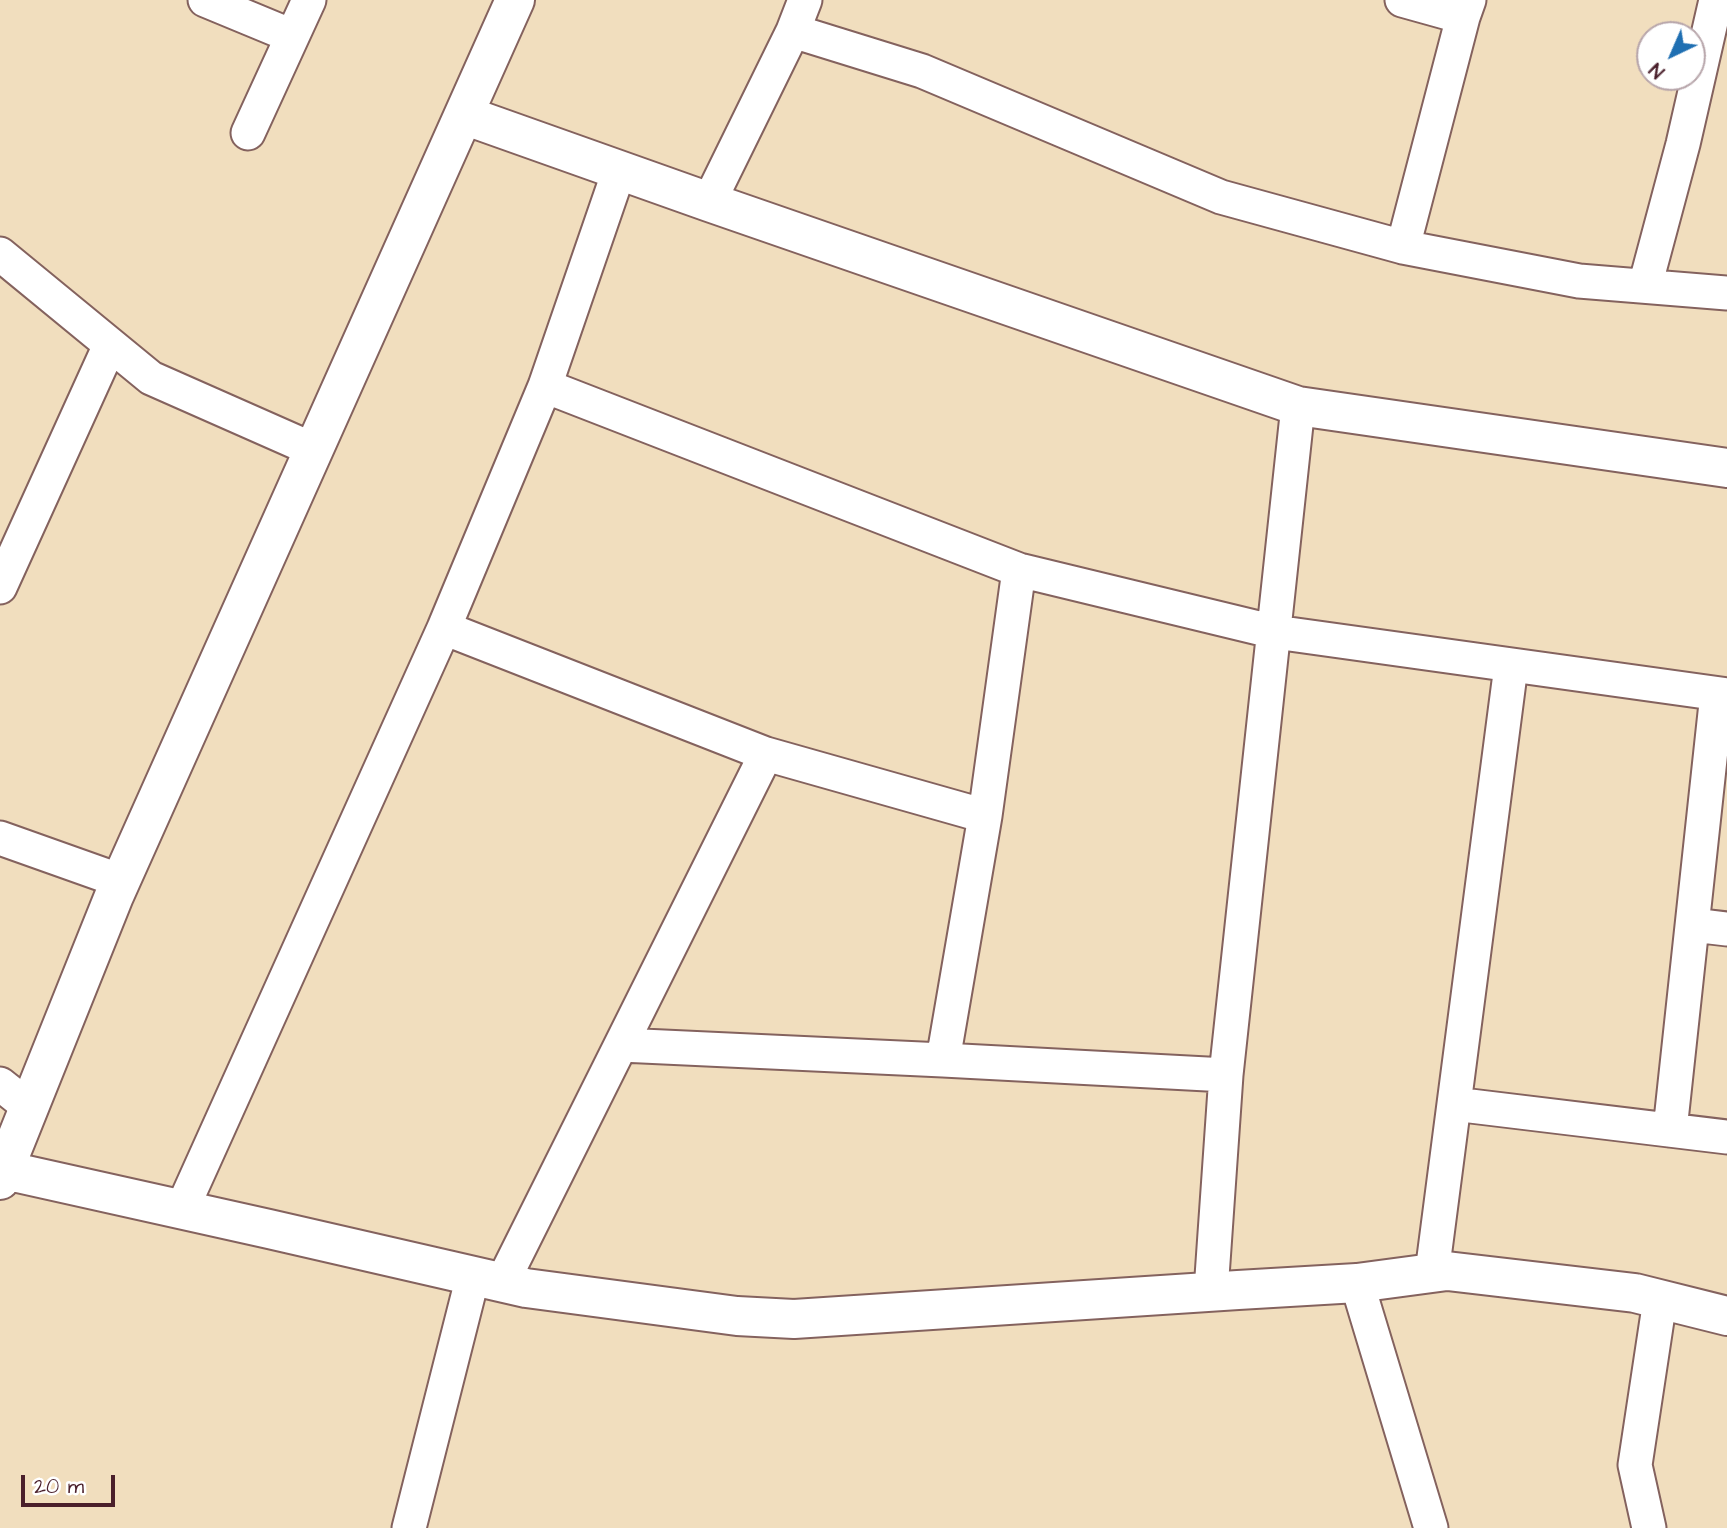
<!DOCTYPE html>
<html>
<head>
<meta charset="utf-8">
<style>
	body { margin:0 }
	#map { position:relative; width:1727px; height:1528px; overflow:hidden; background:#f1debe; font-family:"Architects Daughter",sans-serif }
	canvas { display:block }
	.north { position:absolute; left:1636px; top:21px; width:70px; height:70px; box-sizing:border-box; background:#fff; border:2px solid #b7a5aa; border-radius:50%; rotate:224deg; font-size:19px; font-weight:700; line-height:28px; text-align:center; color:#4a1f2b }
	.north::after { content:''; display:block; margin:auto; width:24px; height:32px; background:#1f6fb2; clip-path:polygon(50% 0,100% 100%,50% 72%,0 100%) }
	.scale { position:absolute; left:21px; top:1475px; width:94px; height:32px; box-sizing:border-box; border:4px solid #4a1f2b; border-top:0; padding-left:9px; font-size:21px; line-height:24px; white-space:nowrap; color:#4a1f2b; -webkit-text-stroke:5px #fff; paint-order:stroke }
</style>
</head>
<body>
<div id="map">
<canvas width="1727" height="1528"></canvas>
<div class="north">N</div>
<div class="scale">20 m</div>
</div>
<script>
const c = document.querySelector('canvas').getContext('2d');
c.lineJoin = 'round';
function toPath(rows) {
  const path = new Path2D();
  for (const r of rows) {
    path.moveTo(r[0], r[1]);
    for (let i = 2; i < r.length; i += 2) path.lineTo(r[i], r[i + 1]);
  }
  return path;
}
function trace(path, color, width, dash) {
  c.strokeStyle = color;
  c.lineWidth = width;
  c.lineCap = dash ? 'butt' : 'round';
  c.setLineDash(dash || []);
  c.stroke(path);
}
const street = toPath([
	[205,0,292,36],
	[1402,0,1463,17],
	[793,31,922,71,1221,197,1403,247,1579,281,1727,293],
	[248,133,309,0],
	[709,202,793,31,805,0],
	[1403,247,1463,17,1469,0],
	[0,254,151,378,314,450],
	[1645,286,1683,144,1716,0],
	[545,386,1019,570,1275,632,1727,695],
	[0,587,110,345],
	[444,628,766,754,985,816],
	[0,838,121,881],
	[1693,925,1727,929],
	[621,1045,943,1060,1226,1075],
	[943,1060,985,816,1019,570],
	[0,1084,29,1107],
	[1454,1104,1727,1137],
	[1670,1130,1717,694],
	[182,1209,444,628,545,386,619,171],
	[1432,1273,1511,666],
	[502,1283,766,754],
	[1357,1283,1431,1528],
	[1211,1291,1226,1075,1298,406],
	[409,1528,473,1276],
	[1649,1528,1635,1465,1660,1300]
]);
const secondary = toPath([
	[464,115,709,202,1298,406,1727,468],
	[4,1170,269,1229,526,1288,737,1316,794,1319,1238,1290,1357,1283,1447,1271,1635,1293,1727,1316],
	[0,1180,114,896,515,0]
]);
trace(street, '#84625e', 37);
trace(secondary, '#84625e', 42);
trace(street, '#fff', 33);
trace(secondary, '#fff', 38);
</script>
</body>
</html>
